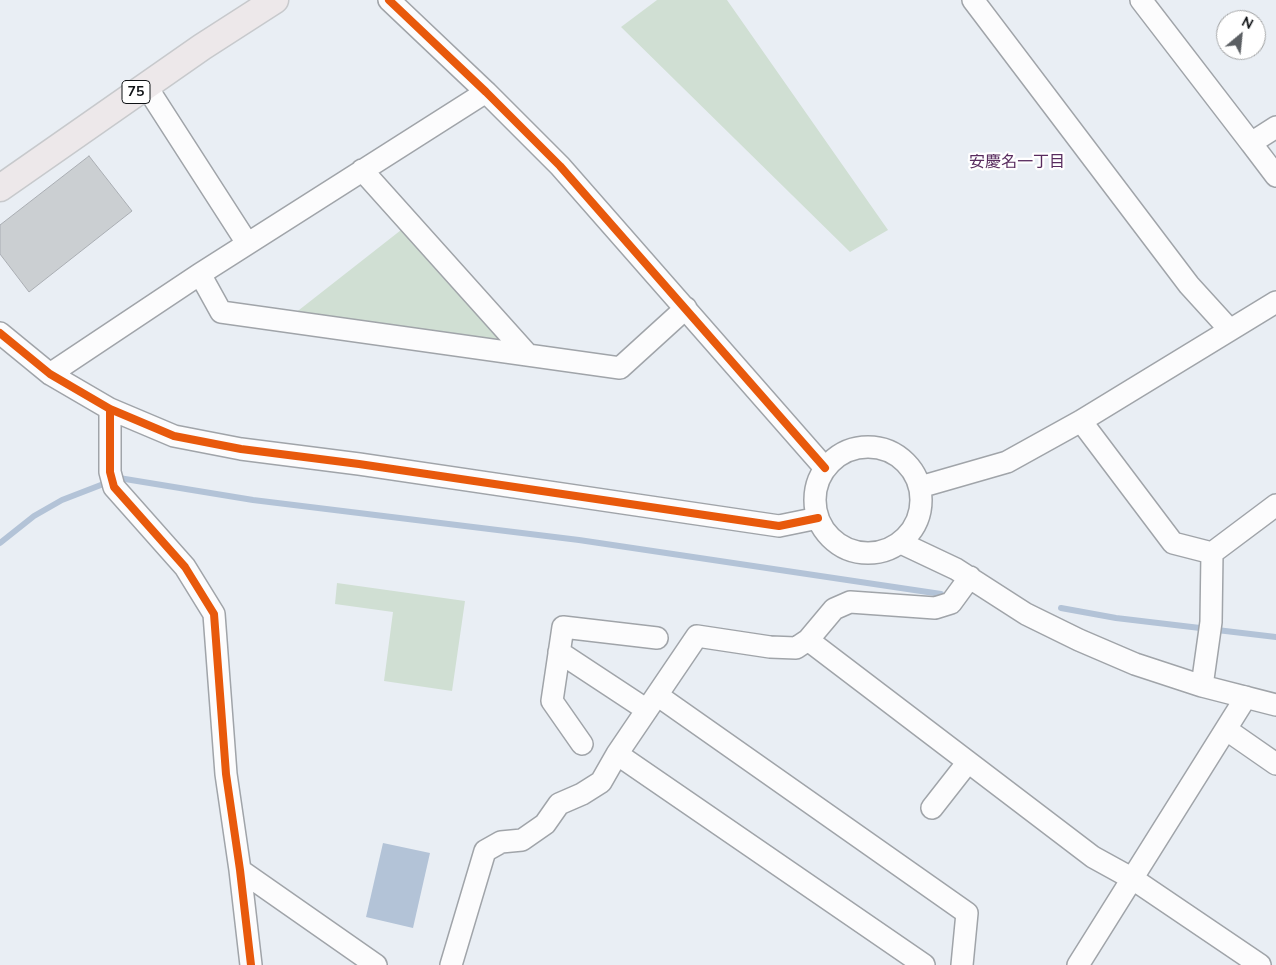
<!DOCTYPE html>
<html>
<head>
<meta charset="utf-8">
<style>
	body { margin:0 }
	#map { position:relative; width:1276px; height:965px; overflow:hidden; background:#e9eef4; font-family:Mulish,sans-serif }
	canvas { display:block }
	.north { position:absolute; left:1216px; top:10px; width:50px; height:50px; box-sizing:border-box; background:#fff; border:1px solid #9fa0a1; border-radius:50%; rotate:28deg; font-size:14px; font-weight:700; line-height:20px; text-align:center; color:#0f1215 }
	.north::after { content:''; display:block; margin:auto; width:18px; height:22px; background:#5b5f63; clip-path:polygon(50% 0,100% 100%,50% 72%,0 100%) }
</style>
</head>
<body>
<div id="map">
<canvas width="1276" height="965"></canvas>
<div class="north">N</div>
</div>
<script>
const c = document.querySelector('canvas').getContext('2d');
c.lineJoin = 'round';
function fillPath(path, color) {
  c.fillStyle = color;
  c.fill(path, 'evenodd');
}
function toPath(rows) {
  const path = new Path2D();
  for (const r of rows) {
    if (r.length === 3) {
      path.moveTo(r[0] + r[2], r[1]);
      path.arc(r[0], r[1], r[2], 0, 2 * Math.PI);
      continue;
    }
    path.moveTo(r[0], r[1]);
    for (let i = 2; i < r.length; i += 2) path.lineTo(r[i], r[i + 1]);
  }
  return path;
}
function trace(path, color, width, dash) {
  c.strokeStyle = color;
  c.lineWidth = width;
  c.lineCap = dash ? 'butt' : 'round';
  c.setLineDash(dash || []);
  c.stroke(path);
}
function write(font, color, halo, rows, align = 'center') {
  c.font = font + ' Mulish,"Noto Sans JP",sans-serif';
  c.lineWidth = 4.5;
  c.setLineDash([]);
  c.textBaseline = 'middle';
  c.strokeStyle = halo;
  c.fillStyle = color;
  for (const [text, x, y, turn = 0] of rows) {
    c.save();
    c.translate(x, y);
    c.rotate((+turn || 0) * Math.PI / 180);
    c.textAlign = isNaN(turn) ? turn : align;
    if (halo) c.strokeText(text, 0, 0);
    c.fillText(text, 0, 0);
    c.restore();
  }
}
fillPath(toPath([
	[657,0,727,0,888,230,850,252,621,27],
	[410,223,528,355,285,321],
	[337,583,465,601,452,691,384,681,393,612,335,604]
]), '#d0dfd3');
fillPath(toPath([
	[383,843,430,853,413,928,366,917]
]), '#b3c3d7');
trace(toPath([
	[0,543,34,516,62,500,119,478,253,500,579,540,941,594],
	[1061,608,1116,618,1276,637]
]), '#b3c3d7', 6);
const building = toPath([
	[89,156,132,211,29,292,0,254,0,225,89,156]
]);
fillPath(building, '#cbcfd2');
trace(building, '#aaaeb3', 1);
const minor = toPath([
	[389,0,486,92,560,166,825,468],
	[973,0,1189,285,1230,330],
	[1141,0,1251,143],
	[146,86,247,243],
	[1276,127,1251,143,1276,176],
	[362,170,528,355],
	[200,274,221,312,620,368,686,308],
	[0,333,50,374,110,409,174,436,241,449,359,464,779,526,818,518],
	[50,374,200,274,486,92],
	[110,409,110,472,114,487,185,567,214,614,226,774,240,870,251,965],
	[1081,421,1173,543,1212,553],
	[868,500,53],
	[920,487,1007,462,1081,421,1276,302],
	[901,543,956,569,1026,614,1079,640,1135,664,1202,686,1276,705],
	[808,640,834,609,850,602,935,608,951,603,970,577],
	[559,652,647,710],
	[1202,686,1211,622,1212,553,1276,505],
	[657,695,967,913,962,965],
	[1227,730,1276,764],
	[582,744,552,701,563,627,657,638],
	[617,754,924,965],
	[932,808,968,762],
	[240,870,376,965],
	[451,965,485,851,501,842,522,840,545,824,559,804,582,794,601,782,617,754,697,636,770,647,796,648,808,640,1093,857,1133,879,1260,965],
	[1078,965,1246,697]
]);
const major = toPath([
	[0,188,202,47,275,0]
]);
trace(minor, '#a0a4a9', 24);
trace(major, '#c7c9cc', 29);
trace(minor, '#fcfcfd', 21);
trace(major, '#ede8ea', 26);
trace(toPath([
	[389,0,486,92,560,166,825,468],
	[0,333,50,374,110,409,174,436,241,449,359,464,779,526,818,518],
	[110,409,110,472,114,487,185,567,214,614,226,774,240,870,251,965]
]), '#e8590c', 8);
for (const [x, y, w] of [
	[136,92,28]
]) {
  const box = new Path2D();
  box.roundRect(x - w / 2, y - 11.5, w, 23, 4);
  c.fillStyle = '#fff';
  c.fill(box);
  trace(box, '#0f1215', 1);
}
write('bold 14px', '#0f1215', null, [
	["75",136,92]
]);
write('16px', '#582b5e', '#fff', [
	["安慶名一丁目",1017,162]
]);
</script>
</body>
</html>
